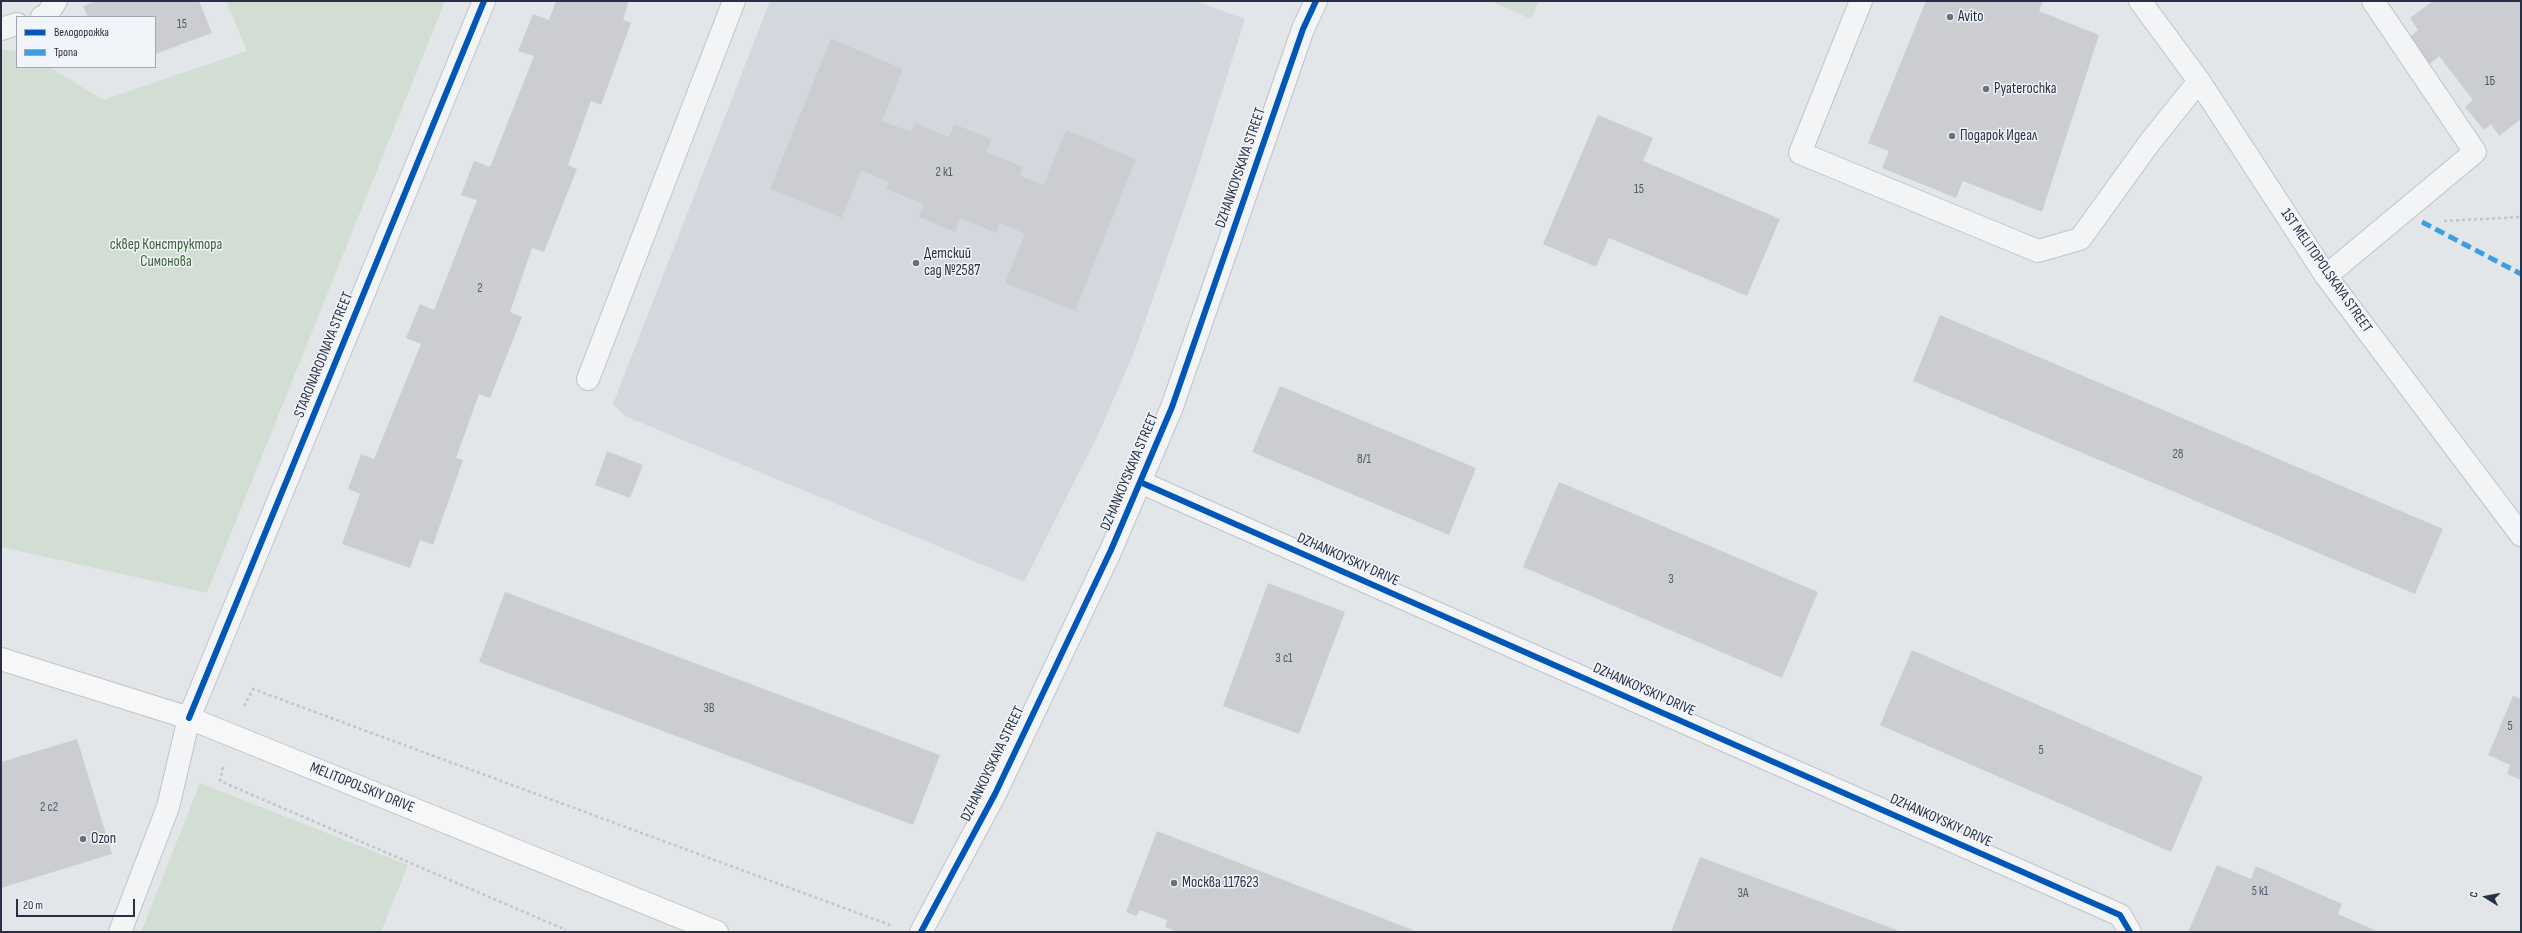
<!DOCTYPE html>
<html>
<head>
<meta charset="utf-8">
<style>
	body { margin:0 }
	#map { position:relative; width:2522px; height:933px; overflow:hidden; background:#e3e6e9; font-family:"Sofia Sans Condensed",sans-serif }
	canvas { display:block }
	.frame { position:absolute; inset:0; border:2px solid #283045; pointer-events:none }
	.legend { position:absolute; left:16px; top:16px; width:140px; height:52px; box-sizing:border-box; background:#f1f4f8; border:1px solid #a1a6b0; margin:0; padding:5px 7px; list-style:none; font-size:12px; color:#283045 }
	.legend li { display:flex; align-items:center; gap:8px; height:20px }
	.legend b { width:20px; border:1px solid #a1a6b0 }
	.north { position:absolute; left:2466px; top:877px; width:40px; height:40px; -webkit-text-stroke:3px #f1f4f8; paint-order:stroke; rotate:281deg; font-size:11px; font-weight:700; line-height:16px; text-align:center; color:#283045 }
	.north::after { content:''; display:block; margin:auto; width:14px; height:18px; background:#283045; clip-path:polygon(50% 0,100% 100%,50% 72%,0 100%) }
	.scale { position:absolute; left:16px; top:899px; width:119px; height:18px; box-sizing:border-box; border:2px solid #283045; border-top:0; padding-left:5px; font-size:12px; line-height:14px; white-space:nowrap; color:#283045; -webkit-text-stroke:3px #f1f4f8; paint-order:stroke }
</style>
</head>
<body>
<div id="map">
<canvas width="2522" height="933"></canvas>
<div class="frame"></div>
<ul class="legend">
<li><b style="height:5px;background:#0057b8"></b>Велодорожка</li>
<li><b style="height:5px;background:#3d9de3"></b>Тропа</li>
</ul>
<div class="north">С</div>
<div class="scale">20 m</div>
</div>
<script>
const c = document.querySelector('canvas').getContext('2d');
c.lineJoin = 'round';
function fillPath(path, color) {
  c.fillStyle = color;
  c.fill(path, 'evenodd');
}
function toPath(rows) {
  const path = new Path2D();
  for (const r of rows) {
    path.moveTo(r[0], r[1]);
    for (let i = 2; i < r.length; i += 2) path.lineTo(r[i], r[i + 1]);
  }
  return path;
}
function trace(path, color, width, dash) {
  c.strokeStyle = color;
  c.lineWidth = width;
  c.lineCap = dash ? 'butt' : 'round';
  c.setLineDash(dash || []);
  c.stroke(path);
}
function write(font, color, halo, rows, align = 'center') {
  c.font = font + ' "Sofia Sans Condensed",sans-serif';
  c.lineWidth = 3;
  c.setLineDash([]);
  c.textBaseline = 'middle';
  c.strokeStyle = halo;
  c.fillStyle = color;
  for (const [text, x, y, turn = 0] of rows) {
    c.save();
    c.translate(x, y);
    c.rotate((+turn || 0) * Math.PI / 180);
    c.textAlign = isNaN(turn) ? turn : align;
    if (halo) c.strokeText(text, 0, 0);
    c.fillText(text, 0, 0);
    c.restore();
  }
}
fillPath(toPath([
	[770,1,1196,1,1245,19,1195,177,1135,350,1099,433,1024,582,625,416,613,404]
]), '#d3d7de');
fillPath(toPath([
	[226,1,445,1,207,593,1,547,1,49,17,52,17,67,50,67,103,100,247,51],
	[1490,1,1539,1,1531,19],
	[200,783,408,865,381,932,141,932]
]), '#d2ddd4');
fillPath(toPath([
	[96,1,199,1,212,33,155,54,155,17,88,17,83,6],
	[556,1,629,1,623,20,631,23,601,105,591,101,568,165,577,169,544,252,532,248,510,312,522,317,490,398,479,394,456,458,463,460,433,545,420,540,410,568,342,544,360,494,348,489,361,454,374,459,421,344,406,338,420,304,434,310,477,200,461,195,474,161,490,167,534,56,518,51,533,14,549,20],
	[1926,1,2043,1,2039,11,2099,35,2042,212,1963,181,1956,198,1882,168,1889,151,1868,143],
	[2433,1,2521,1,2521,119,2499,136,2491,124,2484,130,2465,107,2473,100,2439,56,2430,64,2410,37,2418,30,2410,18],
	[831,39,903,69,882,121,911,132,915,123,949,137,954,124,991,139,986,152,1023,167,1020,176,1044,185,1066,130,1136,159,1075,311,1005,283,1025,234,1000,223,997,233,960,218,955,232,919,217,924,204,886,189,889,182,861,170,842,218,770,189],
	[1598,115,1653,138,1643,161,1780,219,1747,296,1609,238,1596,267,1543,244],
	[1940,315,2443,529,2415,594,1913,381],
	[1280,386,1476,468,1449,535,1252,452],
	[607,451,643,465,630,498,595,485],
	[1559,482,1818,592,1782,678,1523,567],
	[1268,583,1345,612,1299,734,1223,706],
	[505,592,940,755,913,825,479,662],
	[1912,650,2203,777,2171,852,1880,725],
	[2513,696,2521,699,2521,780,2507,774,2510,765,2488,755],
	[77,739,112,854,1,888,1,762],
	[1157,831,1418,932,1178,932,1165,927,1167,920,1140,910,1136,916,1126,912],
	[1700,857,1902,932,1671,932],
	[2217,865,2251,879,2256,866,2342,904,2338,914,2379,932,2188,932]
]), '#cbcdd1');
const lane = toPath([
	[1861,1,1800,153,2038,251,2080,239,2150,142,2199,81],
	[2326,276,2475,152,2373,1],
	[588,379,734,1],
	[120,932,168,807,189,718]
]);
const street = toPath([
	[2140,1,2199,81,2326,276,2521,535],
	[42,17,46,16,56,1],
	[1,29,17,24],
	[1140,482,2120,915,2130,932],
	[189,718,484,1],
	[921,932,995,794,1111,550,1172,407,1303,29,1316,1]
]);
const secondary = toPath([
	[1,659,189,718,717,932]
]);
trace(lane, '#c0c3c7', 24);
trace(street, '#c0c3c7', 24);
trace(secondary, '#c0c3c7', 24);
trace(toPath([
	[2444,221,2521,217],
	[244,706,253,689,890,925],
	[223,767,220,781,566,930]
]), '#c2c4c9', 2.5, [3, 3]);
trace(lane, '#f3f4f6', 22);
trace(street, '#f3f4f6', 22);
trace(secondary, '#f7f7f7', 22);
trace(toPath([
	[2422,222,2521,274]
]), '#3d9de3', 5, [10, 5]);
trace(toPath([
	[1140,482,2120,915,2130,932],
	[189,718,484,1],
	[921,932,995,794,1111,550,1172,407,1303,29,1316,1]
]), '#0057b8', 6);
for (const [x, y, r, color] of [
	[1950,17,4,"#69707e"],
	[1986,89,4,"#69707e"],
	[1952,136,4,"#69707e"],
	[916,263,4,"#69707e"],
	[83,839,4,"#69707e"],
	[1174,883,4,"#69707e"]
]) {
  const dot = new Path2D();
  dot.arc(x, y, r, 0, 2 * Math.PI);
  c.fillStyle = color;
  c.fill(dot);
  trace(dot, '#f1f4f8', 1.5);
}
write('13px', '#52596a', null, [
	["15",182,25],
	["1Б",2490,82],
	["2 к1",944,173],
	["15",1639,190],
	["2",480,289],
	["28",2178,455],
	["8/1",1364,460],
	["3",1671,580],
	["3 с1",1284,659],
	["3В",709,709],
	["5",2510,727],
	["5",2041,751],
	["2 с2",49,808],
	["5 к1",2260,892],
	["3А",1743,894]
]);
write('15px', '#283045', '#f1f4f8', [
	["Avito",1958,17],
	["Pyaterochka",1994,89],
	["Подарок Идеал",1960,136],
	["Детский",924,254],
	["сад №2587",924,271],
	["Ozon",91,839],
	["Москва 117623",1182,883]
], 'left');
write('15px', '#283045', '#f1f4f8', [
	["DZHANKOYSKAYA STREET",1241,168,-71],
	["1ST MELITOPOLSKAYA STREET",2326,271,55],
	["STARONARODNAYA STREET",324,355,-68],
	["DZHANKOYSKAYA STREET",1130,472,-67],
	["DZHANKOYSKIY DRIVE",1348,560,24],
	["DZHANKOYSKIY DRIVE",1644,690,24],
	["DZHANKOYSKAYA STREET",993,764,-64],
	["MELITOPOLSKIY DRIVE",362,788,22],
	["DZHANKOYSKIY DRIVE",1941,821,24]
]);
write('15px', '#396234', '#f1f4f8', [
	["сквер Конструктора",166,245],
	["Симонова",166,262]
]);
</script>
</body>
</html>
